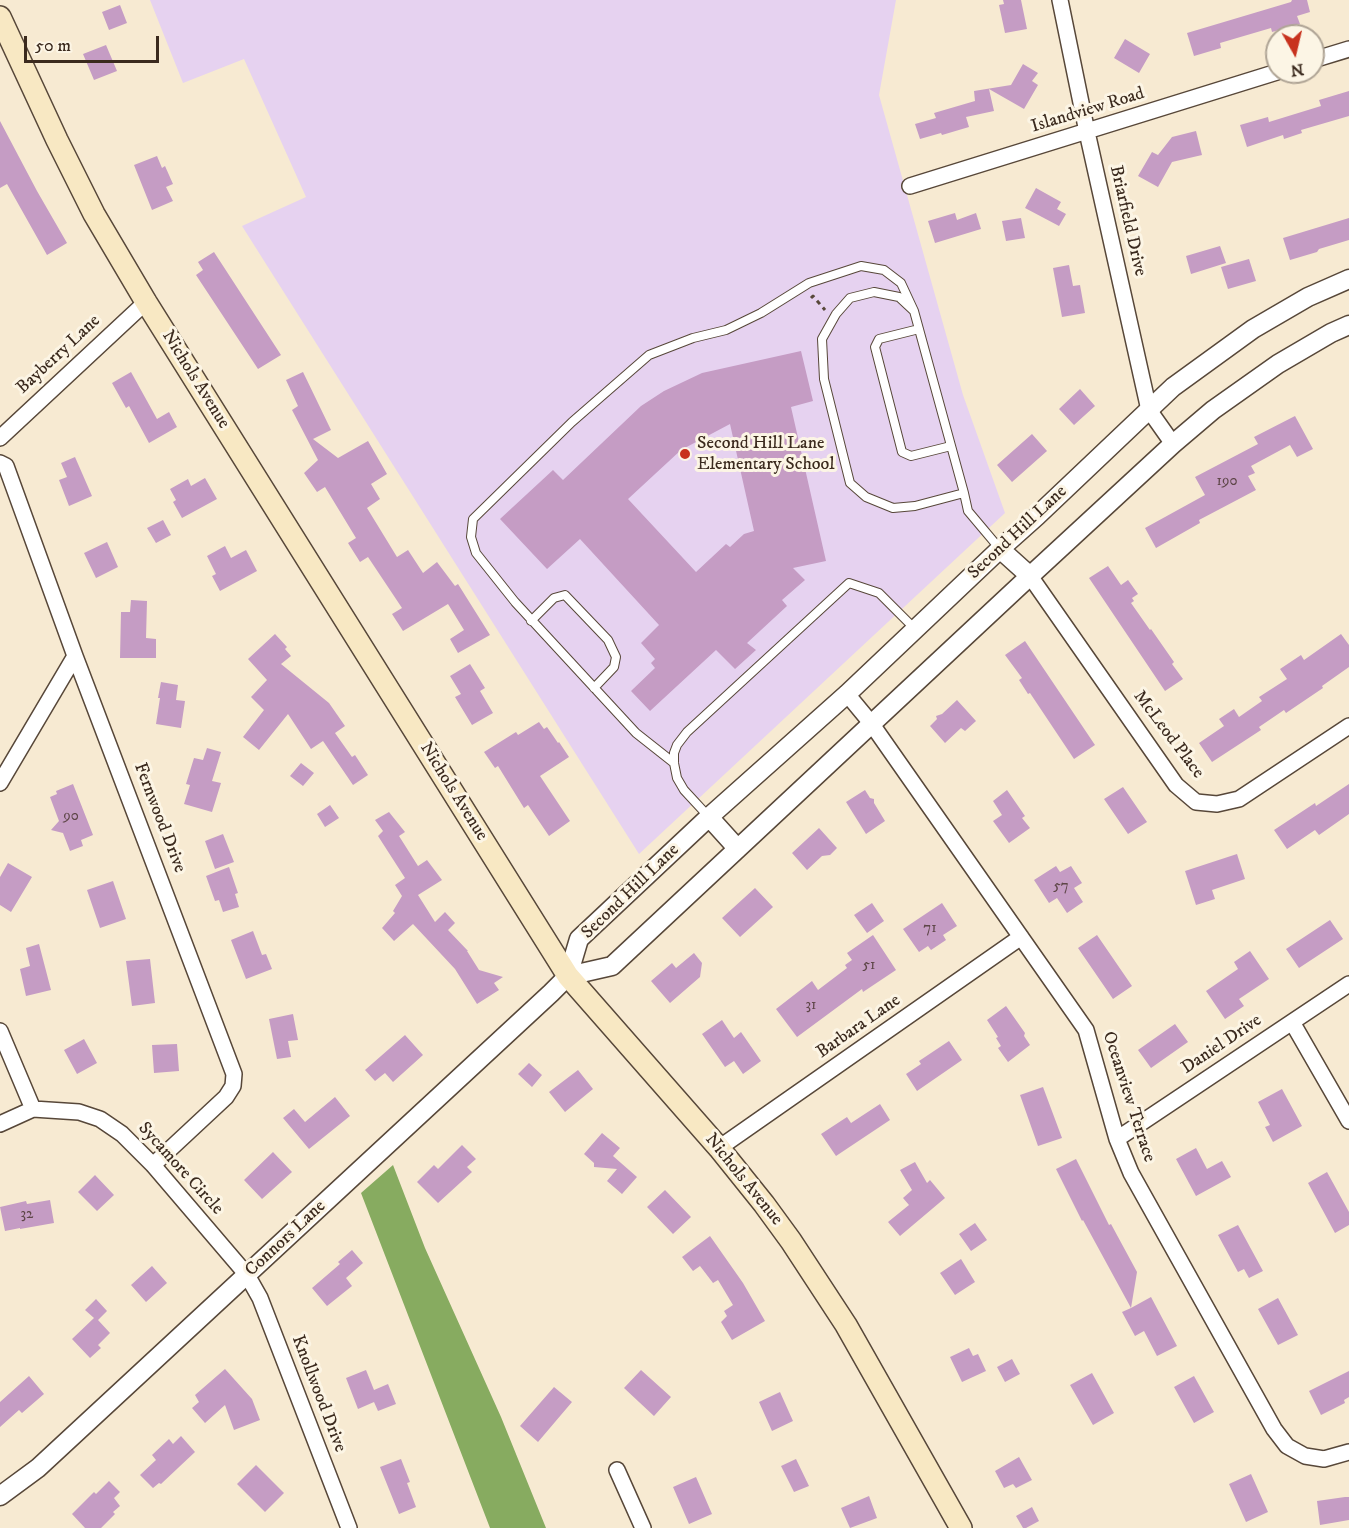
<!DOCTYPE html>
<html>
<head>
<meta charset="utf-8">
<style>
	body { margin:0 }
	#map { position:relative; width:1349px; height:1528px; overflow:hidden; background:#f7ead2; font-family:"IM FELL DW Pica",serif }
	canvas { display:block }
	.north { position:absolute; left:1265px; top:24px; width:60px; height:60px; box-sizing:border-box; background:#fcf5e5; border:2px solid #afa495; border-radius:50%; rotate:172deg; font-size:16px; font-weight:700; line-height:24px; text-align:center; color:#3b2a1e }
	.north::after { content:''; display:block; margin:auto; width:21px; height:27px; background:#c8321e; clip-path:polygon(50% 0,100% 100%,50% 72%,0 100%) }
	.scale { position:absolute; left:24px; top:36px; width:135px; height:27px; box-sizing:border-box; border:3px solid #3b2a1e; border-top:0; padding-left:8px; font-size:18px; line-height:21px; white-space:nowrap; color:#3b2a1e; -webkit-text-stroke:4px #fcf5e5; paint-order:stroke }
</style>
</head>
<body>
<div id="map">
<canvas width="1349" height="1528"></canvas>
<div class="north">N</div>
<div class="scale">50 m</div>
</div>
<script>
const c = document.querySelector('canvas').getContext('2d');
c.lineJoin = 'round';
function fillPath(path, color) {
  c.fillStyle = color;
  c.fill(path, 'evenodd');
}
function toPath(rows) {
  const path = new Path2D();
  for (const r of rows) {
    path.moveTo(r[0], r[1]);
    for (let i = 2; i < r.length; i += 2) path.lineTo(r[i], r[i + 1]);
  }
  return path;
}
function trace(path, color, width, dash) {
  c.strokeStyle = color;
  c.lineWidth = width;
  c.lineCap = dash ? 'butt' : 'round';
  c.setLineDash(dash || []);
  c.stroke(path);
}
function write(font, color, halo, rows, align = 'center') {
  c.font = font + ' "IM FELL DW Pica",serif';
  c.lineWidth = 6;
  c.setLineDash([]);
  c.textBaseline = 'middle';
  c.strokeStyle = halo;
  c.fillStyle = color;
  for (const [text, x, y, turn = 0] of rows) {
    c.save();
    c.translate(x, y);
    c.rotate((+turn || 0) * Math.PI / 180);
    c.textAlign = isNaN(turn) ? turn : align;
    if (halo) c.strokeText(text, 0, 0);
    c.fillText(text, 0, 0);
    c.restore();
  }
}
fillPath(toPath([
	[150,0,896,0,879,95,963,395,1005,513,639,854,242,226,306,197,244,59,183,83]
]), '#e6d2f0');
fillPath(toPath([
	[393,1165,425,1248,501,1417,546,1528,490,1528,361,1193]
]), '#87ab60');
fillPath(toPath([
	[1003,0,1021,0,1027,29,1005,33,999,5,1004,4],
	[1292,0,1307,0,1310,12,1297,16,1300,24,1272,32,1271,28,1220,43,1221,48,1194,56,1187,33,1291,2],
	[120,5,127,23,109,30,102,12],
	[1125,39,1150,54,1139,73,1114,58],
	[106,45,117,71,94,80,83,54],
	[1023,64,1038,73,1032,81,1038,85,1024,109,989,89,994,111,966,117,969,127,942,135,941,133,920,139,915,124,936,118,934,113,975,101,974,91,1011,85],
	[1349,91,1349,116,1301,130,1302,133,1284,139,1283,135,1247,147,1240,125,1268,117,1269,122,1321,106,1319,100],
	[0,121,37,191,67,243,47,255,7,184,0,188],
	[1196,131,1202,155,1172,162,1158,187,1138,176,1152,152,1158,155,1172,137],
	[157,156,162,168,165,166,173,184,166,187,173,201,152,210,134,165],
	[1036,188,1061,202,1057,209,1066,214,1059,226,1025,208],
	[955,213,957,220,976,213,981,229,935,243,928,221],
	[1021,218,1025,238,1006,241,1002,221],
	[1349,218,1349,240,1319,249,1317,252,1290,260,1283,238],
	[1220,246,1226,263,1191,274,1186,256],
	[214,252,281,355,258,369,196,275,203,270,198,262],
	[1249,259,1256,281,1228,289,1221,267],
	[1069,265,1073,286,1080,285,1085,313,1062,317,1053,268],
	[801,351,813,401,791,407,826,561,793,568,805,580,782,600,787,606,747,643,756,650,735,669,716,650,650,711,631,691,655,668,651,663,655,659,641,643,659,625,580,539,547,569,500,519,553,470,563,480,641,406,664,391,702,373],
	[730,424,754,531,744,534,730,547,726,544,696,572,628,499,681,450],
	[131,372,157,419,169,412,177,427,149,443,129,406,126,408,112,383],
	[303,372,331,430,313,439,338,458,368,441,387,474,371,484,380,499,367,508,397,557,408,550,423,573,437,562,455,586,458,584,490,635,458,653,450,639,464,630,448,604,403,631,392,614,402,608,368,557,360,562,348,543,356,538,325,487,317,492,304,473,318,460,292,410,298,406,286,380],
	[1080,389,1095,406,1074,425,1059,409],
	[1295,416,1313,449,1297,457,1290,445,1251,466,1255,473,1248,476,1256,490,1199,520,1200,523,1156,548,1145,528,1205,495,1195,477,1258,444,1254,437],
	[1032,434,1047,451,1012,482,997,465],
	[75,457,92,496,69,506,59,480,67,477,61,463],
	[205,478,217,499,182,518,173,502,176,500,170,489,188,479,191,486],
	[163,520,171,535,156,543,147,528],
	[107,542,118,567,96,578,84,553],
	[225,546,231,558,246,550,257,571,220,591,212,576,216,574,207,556],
	[1108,566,1121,585,1128,580,1138,594,1132,598,1134,601,1131,603,1150,630,1151,629,1174,662,1172,664,1183,679,1165,691,1089,578],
	[131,600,147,601,146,638,156,639,156,658,120,658,121,612,130,612],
	[275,634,287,647,285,649,291,656,281,664,329,703,345,726,335,733,352,757,355,755,368,775,353,785,323,741,311,749,288,714,259,750,243,737,264,710,251,697,267,680,248,659],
	[1341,634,1349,645,1349,667,1322,686,1323,688,1286,713,1284,710,1259,727,1261,730,1212,762,1199,743,1224,726,1219,719,1234,709,1239,717,1262,701,1259,697,1287,679,1280,669,1301,655,1304,660],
	[1025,641,1095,745,1074,759,1030,693,1028,694,1019,680,1022,678,1005,655],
	[470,664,485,688,480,691,493,713,472,725,455,697,461,694,450,676],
	[161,682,178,685,176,700,185,701,181,728,156,724,160,698,158,698],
	[957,700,976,721,965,731,961,728,945,743,930,726,937,719,936,716,942,714],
	[539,722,544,729,547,727,558,743,559,742,569,757,540,776,570,821,549,836,528,805,524,808,498,766,495,768,484,752,516,732,518,735],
	[207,748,221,752,212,781,221,783,212,812,184,804,190,785,186,784,194,758,203,760],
	[301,763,314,773,303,786,290,776],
	[73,784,93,835,81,840,83,846,70,851,63,833,51,830,59,821,50,797,57,794,56,791],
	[1349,784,1349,814,1319,835,1315,830,1287,849,1274,830,1315,803,1316,806],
	[1123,787,1147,822,1128,834,1104,799],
	[865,790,870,798,874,799,874,803,885,821,866,834,846,802],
	[1007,790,1025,816,1022,818,1030,828,1009,843,993,821,1002,815,993,801],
	[330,805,339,818,325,827,317,814],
	[389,812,405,832,399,836,418,866,427,860,442,880,418,895,435,922,445,912,455,923,448,930,468,951,467,951,479,970,503,977,494,983,499,990,477,1004,455,969,413,924,394,941,382,928,395,913,393,911,402,896,395,885,405,878,378,836,383,831,375,820],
	[819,828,837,848,830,855,822,856,807,870,792,853],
	[223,834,234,862,215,869,205,841],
	[1237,854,1245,879,1212,890,1215,899,1196,905,1185,871],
	[8,863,32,877,11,912,0,905,0,877],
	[1056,866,1060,872,1071,866,1082,883,1074,888,1083,902,1067,913,1057,898,1049,903,1034,880],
	[229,867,238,893,235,894,239,907,223,912,219,900,215,901,206,876],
	[113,881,126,919,100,928,87,890],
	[755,888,773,907,740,937,722,918],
	[872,903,884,921,867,933,854,915],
	[942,903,957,926,943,935,946,940,931,950,928,946,919,952,903,929],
	[1330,920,1343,939,1299,968,1286,949],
	[253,931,262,955,266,954,272,969,246,979,231,940],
	[873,935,896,970,863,992,862,989,797,1037,776,1009,812,981,818,990,847,968,845,965,852,960,847,953],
	[1097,935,1132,986,1113,999,1078,948],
	[39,944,51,990,26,996,20,969,30,966,26,948],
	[1250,951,1269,979,1239,999,1244,1006,1225,1019,1206,991,1238,969,1234,962],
	[694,953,702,963,700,977,670,1003,651,981,672,963,676,968],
	[150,959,155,1003,132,1006,126,961],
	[1006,1006,1025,1033,1024,1036,1030,1045,1008,1062,998,1048,1001,1046,996,1038,998,1037,987,1020],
	[293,1014,298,1040,288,1041,291,1057,277,1059,269,1019],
	[722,1020,734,1038,741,1032,761,1061,743,1074,734,1061,725,1067,702,1034],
	[1175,1024,1188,1042,1151,1068,1138,1050],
	[405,1035,423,1055,393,1082,385,1073,375,1081,365,1070],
	[84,1039,97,1063,77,1074,64,1050],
	[949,1041,962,1060,917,1091,906,1074,921,1064,919,1061],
	[177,1044,179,1071,154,1073,152,1045],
	[529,1063,542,1075,532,1087,518,1074],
	[578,1070,593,1089,565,1112,549,1092],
	[1043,1087,1062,1138,1038,1146,1020,1095],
	[1282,1089,1302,1126,1273,1142,1265,1127,1270,1125,1258,1102],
	[335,1097,350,1116,309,1149,283,1118,294,1109,305,1122],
	[880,1104,890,1120,836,1156,821,1134,847,1117,851,1123],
	[602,1133,620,1148,613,1156,637,1177,622,1194,607,1181,617,1169,594,1167,594,1163,584,1154],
	[462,1145,476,1159,467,1167,472,1172,438,1203,417,1182,434,1165,438,1169],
	[1196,1148,1207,1169,1222,1161,1231,1177,1196,1196,1176,1159],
	[273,1152,292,1172,262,1199,244,1180],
	[1076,1159,1109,1225,1111,1224,1137,1272,1131,1308,1151,1297,1177,1346,1157,1356,1144,1331,1135,1336,1122,1312,1131,1308,1083,1220,1082,1221,1056,1169],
	[915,1162,927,1183,930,1180,945,1198,900,1236,888,1222,909,1205,903,1198,912,1190,900,1170],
	[1327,1172,1349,1212,1349,1225,1335,1233,1308,1183],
	[95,1175,114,1195,97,1211,78,1192],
	[665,1190,691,1217,673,1234,647,1207],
	[50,1200,54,1223,20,1229,20,1228,5,1231,0,1207,26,1201,27,1204],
	[975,1223,987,1240,971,1251,959,1234],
	[1238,1225,1263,1271,1249,1278,1244,1269,1238,1272,1218,1235],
	[710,1236,743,1283,765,1321,732,1340,721,1322,727,1316,724,1311,733,1305,718,1280,713,1283,700,1266,693,1271,682,1257],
	[352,1250,363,1263,346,1278,352,1286,327,1306,312,1288,340,1264,338,1262],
	[961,1259,975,1282,955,1295,940,1273],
	[152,1266,167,1283,146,1302,131,1285],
	[1278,1298,1298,1335,1278,1345,1258,1309],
	[96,1299,107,1311,98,1320,110,1333,98,1345,101,1348,90,1358,72,1339,94,1318,85,1310],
	[969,1348,973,1356,978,1354,986,1371,962,1382,950,1357],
	[1012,1359,1020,1374,1005,1382,997,1367],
	[225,1369,252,1399,260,1420,234,1430,225,1405,205,1423,192,1408,199,1402,195,1395],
	[366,1370,374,1390,388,1384,396,1404,378,1411,374,1402,358,1409,346,1378],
	[641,1370,671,1397,654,1416,624,1388],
	[1349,1371,1349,1397,1344,1400,1345,1403,1321,1415,1309,1391],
	[1092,1373,1114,1413,1093,1425,1070,1385],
	[29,1376,44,1394,22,1413,19,1410,0,1427,0,1402],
	[1194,1376,1214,1412,1194,1423,1174,1387],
	[554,1387,572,1402,538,1442,520,1426],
	[780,1392,793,1421,772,1431,759,1402],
	[181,1436,195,1452,161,1484,159,1483,153,1488,140,1475,156,1460,152,1455,169,1439,173,1444],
	[1019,1457,1032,1480,1016,1488,1013,1484,1004,1488,995,1471],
	[401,1459,410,1482,407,1483,416,1507,399,1514,380,1467],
	[796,1459,809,1486,794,1492,781,1466],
	[256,1465,284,1493,265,1512,237,1484],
	[1251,1474,1268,1512,1246,1522,1229,1484],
	[696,1477,712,1514,689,1524,673,1487],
	[109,1481,120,1492,114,1498,120,1506,113,1512,115,1514,101,1528,85,1528,72,1514,94,1492,96,1494],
	[869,1496,877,1518,850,1528,841,1508],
	[1345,1497,1349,1497,1349,1520,1320,1525,1317,1501],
	[1032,1507,1039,1521,1026,1528,1023,1528,1016,1516]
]), '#c59cc4');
const service = toPath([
	[919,329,879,339,875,347,902,452,911,456,951,446],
	[964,493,915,506,893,508,866,497,850,483,824,379,822,339,836,314,850,298,874,292,899,297,914,311,964,493,968,511,1000,549],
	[531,621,554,598,565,595,608,640,616,657,614,667,594,688],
	[674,763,636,733,515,602,476,553,471,537,473,519,572,422,649,355,693,338,726,330,761,313,809,283,861,266,884,270,901,283,914,311],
	[709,817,684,790,677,778,674,763,674,753,677,745,687,732,849,583,879,593,915,629]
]);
const minor = toPath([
	[1060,0,1087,132,1149,410,1173,444],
	[1313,60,1349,49],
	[910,186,1277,72],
	[0,438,146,302],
	[0,463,6,466,75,656,234,1074,233,1086,226,1097,153,1165],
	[1030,576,1176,785,1196,802,1217,804,1239,799,1349,726],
	[847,694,871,723,1086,1030,1117,1139,1131,1173,1274,1429,1287,1446,1305,1456,1324,1459,1349,1452],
	[0,783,75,656],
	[1292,1022,1349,1121],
	[0,1031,33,1109],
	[0,1124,33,1109,79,1112,100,1119,122,1134,153,1165,247,1275,260,1298,349,1528],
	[1117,1139,1349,984],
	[719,1148,1021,937],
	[617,1470,643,1528]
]);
const tertiary = toPath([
	[1000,549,1030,576],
	[709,817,737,848],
	[568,976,612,966,1030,576,1173,444,1213,410,1278,364,1331,333,1349,325],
	[0,1496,38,1468,551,993,568,976,579,939,709,817,847,694,1000,549,1037,516,1173,387,1253,329,1308,297,1349,279]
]);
const secondary = toPath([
	[0,17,57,140,94,214,146,302,568,976,719,1148,764,1204,791,1241,846,1325,961,1528]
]);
trace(service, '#574739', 10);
trace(minor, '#574739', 18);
trace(tertiary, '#574739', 21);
trace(secondary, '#574739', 24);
trace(toPath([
	[811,298,813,296,825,310]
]), '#574739', 3, [4.5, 4.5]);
trace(service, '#fff', 8);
trace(minor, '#fff', 15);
trace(tertiary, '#fff', 18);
trace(secondary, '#f8e8c3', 21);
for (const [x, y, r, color] of [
	[685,454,6,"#c8321e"]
]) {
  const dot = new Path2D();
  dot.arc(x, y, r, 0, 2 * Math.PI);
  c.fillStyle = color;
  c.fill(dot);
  trace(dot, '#fcf5e5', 2);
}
write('15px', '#5e4648', null, [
	["190",1227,482],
	["90",71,817],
	["57",1061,887],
	["71",930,929],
	["51",869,966],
	["31",811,1006],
	["32",27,1215]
]);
write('18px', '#3b2a1e', '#fcf5e5', [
	["Islandview Road",1088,111,-17],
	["Briarfield Drive",1127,221,77],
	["Bayberry Lane",59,355,-43],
	["Nichols Avenue",195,380,58],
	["Second Hill Lane",1018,533,-43],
	["McLeod Place",1168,735,53],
	["Nichols Avenue",453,792,58],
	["Fernwood Drive",159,818,69],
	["Second Hill Lane",631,892,-44],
	["Barbara Lane",859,1027,-35],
	["Daniel Drive",1222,1045,-34],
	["Oceanview Terrace",1128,1097,72],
	["Sycamore Circle",180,1169,48],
	["Nichols Avenue",743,1180,51],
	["Connors Lane",286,1239,-43],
	["Knollwood Drive",318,1394,69]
]);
write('18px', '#3b2a1e', '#fcf5e5', [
	["Second Hill Lane",697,444],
	["Elementary School",697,465]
], 'left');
</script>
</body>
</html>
